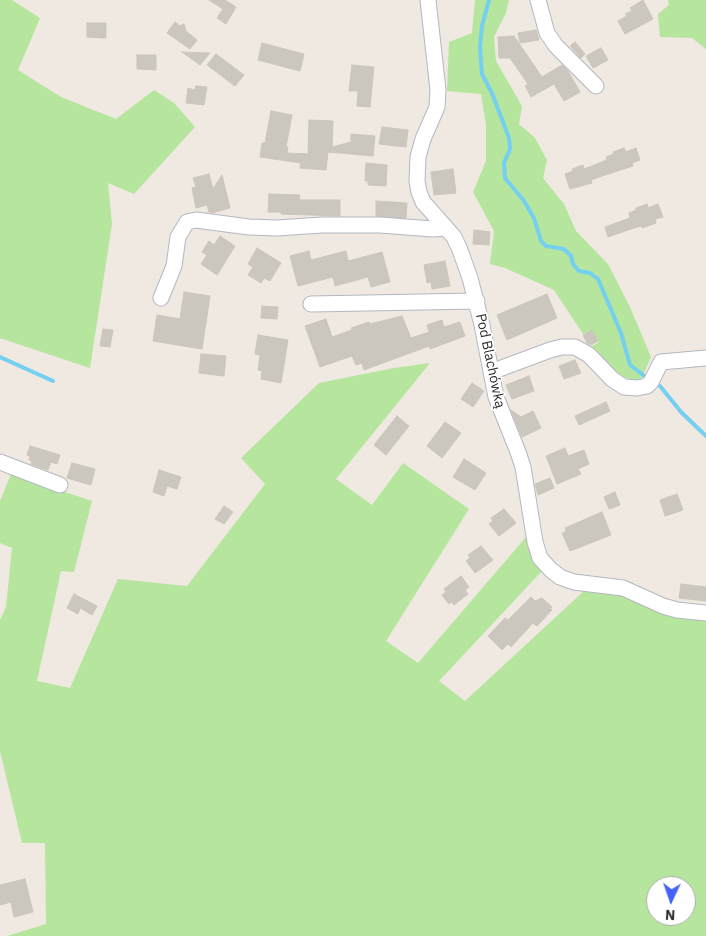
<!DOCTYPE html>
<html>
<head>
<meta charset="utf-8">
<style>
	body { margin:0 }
	#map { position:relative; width:706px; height:936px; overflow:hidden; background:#efe9e1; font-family:"IBM Plex Sans",sans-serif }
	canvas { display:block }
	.north { position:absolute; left:646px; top:876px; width:50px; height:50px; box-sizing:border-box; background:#fff; border:1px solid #ababab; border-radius:50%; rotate:183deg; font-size:14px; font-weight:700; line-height:20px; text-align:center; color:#2e2e2e }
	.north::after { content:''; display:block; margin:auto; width:18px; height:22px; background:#4264fb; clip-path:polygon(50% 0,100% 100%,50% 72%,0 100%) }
</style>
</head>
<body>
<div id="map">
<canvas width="706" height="936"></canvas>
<div class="north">N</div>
</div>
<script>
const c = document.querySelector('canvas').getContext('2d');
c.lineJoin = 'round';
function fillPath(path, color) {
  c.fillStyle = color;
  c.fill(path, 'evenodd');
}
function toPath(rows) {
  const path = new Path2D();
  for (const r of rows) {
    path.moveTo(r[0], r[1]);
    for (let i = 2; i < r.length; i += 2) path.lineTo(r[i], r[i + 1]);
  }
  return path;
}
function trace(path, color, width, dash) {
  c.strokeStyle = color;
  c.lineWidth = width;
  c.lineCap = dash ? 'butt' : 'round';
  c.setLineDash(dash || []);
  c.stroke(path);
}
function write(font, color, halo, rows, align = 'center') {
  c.font = font + ' "IBM Plex Sans",sans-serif';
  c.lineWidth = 4;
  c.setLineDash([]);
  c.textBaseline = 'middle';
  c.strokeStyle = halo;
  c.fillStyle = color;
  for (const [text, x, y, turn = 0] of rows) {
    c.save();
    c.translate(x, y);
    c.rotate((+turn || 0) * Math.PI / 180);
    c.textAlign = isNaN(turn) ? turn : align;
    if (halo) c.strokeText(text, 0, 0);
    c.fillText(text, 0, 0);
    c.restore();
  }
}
fillPath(toPath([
	[0,0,12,0,40,18,18,70,61,97,116,119,154,90,174,103,195,127,134,194,108,183,112,224,90,368,0,338],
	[475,0,509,0,506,13,494,37,496,61,522,106,519,124,535,138,547,160,543,178,564,204,576,231,608,264,630,307,651,357,640,382,624,377,598,357,591,347,599,342,592,330,583,334,554,290,505,268,490,264,494,231,473,192,486,161,486,125,481,94,447,91,449,42,472,33],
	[668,0,706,0,706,49,692,38,660,37,658,14,669,5],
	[430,363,336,479,372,505,403,463,469,509,386,641,418,663,526,537,531,554,542,571,439,681,465,701,585,590,617,593,666,615,706,620,706,936,7,936,46,924,45,843,22,843,0,751,0,620,6,607,12,548,0,543,0,501,11,474,92,501,74,572,61,571,37,681,70,688,118,579,187,586,265,484,241,458,319,383,394,368],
	[656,886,686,886,686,916,656,916]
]), '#b6e59e');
trace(toPath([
	[489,0,482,26,480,47,482,74,492,93,509,138,510,149,504,163,505,178,524,201,534,218,541,241,546,246,564,249,571,256,573,264,579,271,590,273,598,279,621,333,630,365,647,378],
	[0,357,53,381],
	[660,386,681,412,706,436]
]), '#75cff0', 4);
const building = toPath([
	[209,0,225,0,236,7,226,24,217,18,223,9,209,0],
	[643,0,653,19,625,34,618,21,627,16,625,14,632,11,630,8,643,0],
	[175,22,180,26,184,24,186,31,197,40,190,49,167,33,175,22],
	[87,23,106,23,106,38,87,37,87,23],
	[536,30,539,40,520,43,518,33,536,30],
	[514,36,542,77,562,65,568,71,580,92,564,101,554,84,531,97,525,86,528,84,510,58,499,58,498,37,514,36],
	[575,42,585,54,581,58,570,46,575,42],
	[262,43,304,54,300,71,258,60,262,43],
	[601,48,608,60,593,68,586,56,601,48],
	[182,52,210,53,200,65,182,52],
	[216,54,244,75,235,86,207,65,216,54],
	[137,55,156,55,156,70,137,69,137,55],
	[352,65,374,67,370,107,357,106,358,91,349,91,352,65],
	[196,86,207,87,204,105,186,103,188,88,195,90,196,86],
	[271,111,292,115,286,147,288,147,287,153,308,154,309,120,333,121,332,147,351,142,351,134,375,136,373,156,328,152,326,170,300,168,301,163,260,157,262,143,265,143,271,111],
	[382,127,408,130,406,147,379,144,382,127],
	[624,148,626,152,636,148,640,160,632,163,633,166,599,177,591,180,592,183,570,189,565,174,573,171,572,169,583,165,584,169,607,160,606,157,614,154,613,152,624,148],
	[366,163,387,165,386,186,368,185,368,181,365,181,366,163],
	[453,169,456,193,434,195,431,172,453,169],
	[209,174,213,189,222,175,230,208,212,213,209,212,207,205,196,208,192,188,196,187,193,178,209,174],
	[269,194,300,195,299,200,340,200,340,216,281,214,281,212,268,212,269,194],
	[376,201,407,203,406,218,376,216,376,201],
	[647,204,648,208,658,204,663,217,655,219,656,223,642,228,641,226,634,228,608,237,605,227,630,218,629,213,636,210,636,208,647,204],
	[474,230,490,232,489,245,473,244,474,230],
	[220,236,235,246,217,275,201,264,207,255,202,252,209,241,214,245,220,236],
	[257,248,281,263,270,281,264,278,261,283,248,275,253,267,248,264,257,248],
	[309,251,311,260,346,251,348,261,382,252,390,282,371,287,368,277,335,286,333,277,298,286,290,256,309,251],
	[445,261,450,286,432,289,431,282,427,283,424,265,445,261],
	[184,292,210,296,202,349,153,341,157,315,180,319,184,292],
	[547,294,557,318,507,340,497,315,547,294],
	[262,306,278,307,277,319,261,318,262,306],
	[402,316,411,338,429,332,427,325,442,320,444,327,460,322,465,336,430,349,429,346,364,370,362,363,356,365,352,356,320,367,305,326,326,319,332,337,352,330,351,328,369,322,370,324,402,316],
	[103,329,113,330,110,347,100,346,103,329],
	[592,330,598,341,591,345,587,343,583,335,592,330],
	[258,335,288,340,281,383,261,379,262,371,258,370,260,355,255,354,258,335],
	[201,354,226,356,224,376,199,373,201,354],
	[575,360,581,373,564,379,559,366,575,360],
	[529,376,534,391,512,399,506,385,529,376],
	[472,383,484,391,473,407,461,399,472,383],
	[606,402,610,411,579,425,575,416,606,402],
	[511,410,521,417,533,411,541,428,522,437,511,410],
	[397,416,409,426,386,455,374,445,397,416],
	[445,422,461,433,442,458,427,446,445,422],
	[30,446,60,455,57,464,51,462,48,470,31,464,32,461,29,460,30,456,27,455,30,446],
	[565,448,568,456,584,450,589,464,578,469,581,474,557,484,546,456,565,448],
	[464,459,486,473,475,490,453,477,464,459],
	[72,463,95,469,91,485,67,478,72,463],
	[159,470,181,477,177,489,167,486,164,496,153,492,159,470],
	[550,478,554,488,538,495,535,484,550,478],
	[615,492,620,505,609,509,604,497,615,492],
	[677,494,683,510,665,516,660,500,677,494],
	[224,506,233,512,224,524,215,519,224,506],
	[504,509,516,523,499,536,489,524,493,521,491,518,504,509],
	[602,512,611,535,570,551,562,533,566,532,565,528,602,512],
	[481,546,493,560,475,573,466,561,470,558,468,555,481,546],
	[461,576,469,587,465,590,468,594,454,605,452,602,449,604,442,595,446,592,444,589,461,576],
	[681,584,706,587,706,601,679,598,681,584],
	[74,594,97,606,92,615,80,608,78,614,67,608,74,594],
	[531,597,535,601,542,598,552,607,550,608,552,610,537,626,533,623,511,647,508,644,502,650,488,636,505,618,508,620,531,597],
	[25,879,33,912,14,917,11,902,0,905,0,885,25,879]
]);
fillPath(building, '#cbc7bf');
trace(building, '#cbc5ba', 1);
const street = toPath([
	[428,0,438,90,437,107,423,139,418,157,417,181,419,192,423,202,454,237,460,250,470,278,482,325,496,397,518,452,523,467,535,542,540,558,551,570,560,577,574,582,623,588,663,606,677,610,706,613],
	[538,0,547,33,556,46,596,86],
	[161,298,174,266,178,237,187,222,196,220,249,227,277,228,322,225,380,225,433,229,444,228],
	[311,304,477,301],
	[491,372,550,350,562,347,575,347,589,355,612,379,624,387,637,388,647,386,651,382,661,362,706,358],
	[0,462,60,485]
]);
trace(street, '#b4b7c1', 17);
trace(street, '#fff', 15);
write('14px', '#2e2e2e', '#fff', [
	["Pod Blachówką",490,361,78]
]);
</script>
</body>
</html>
